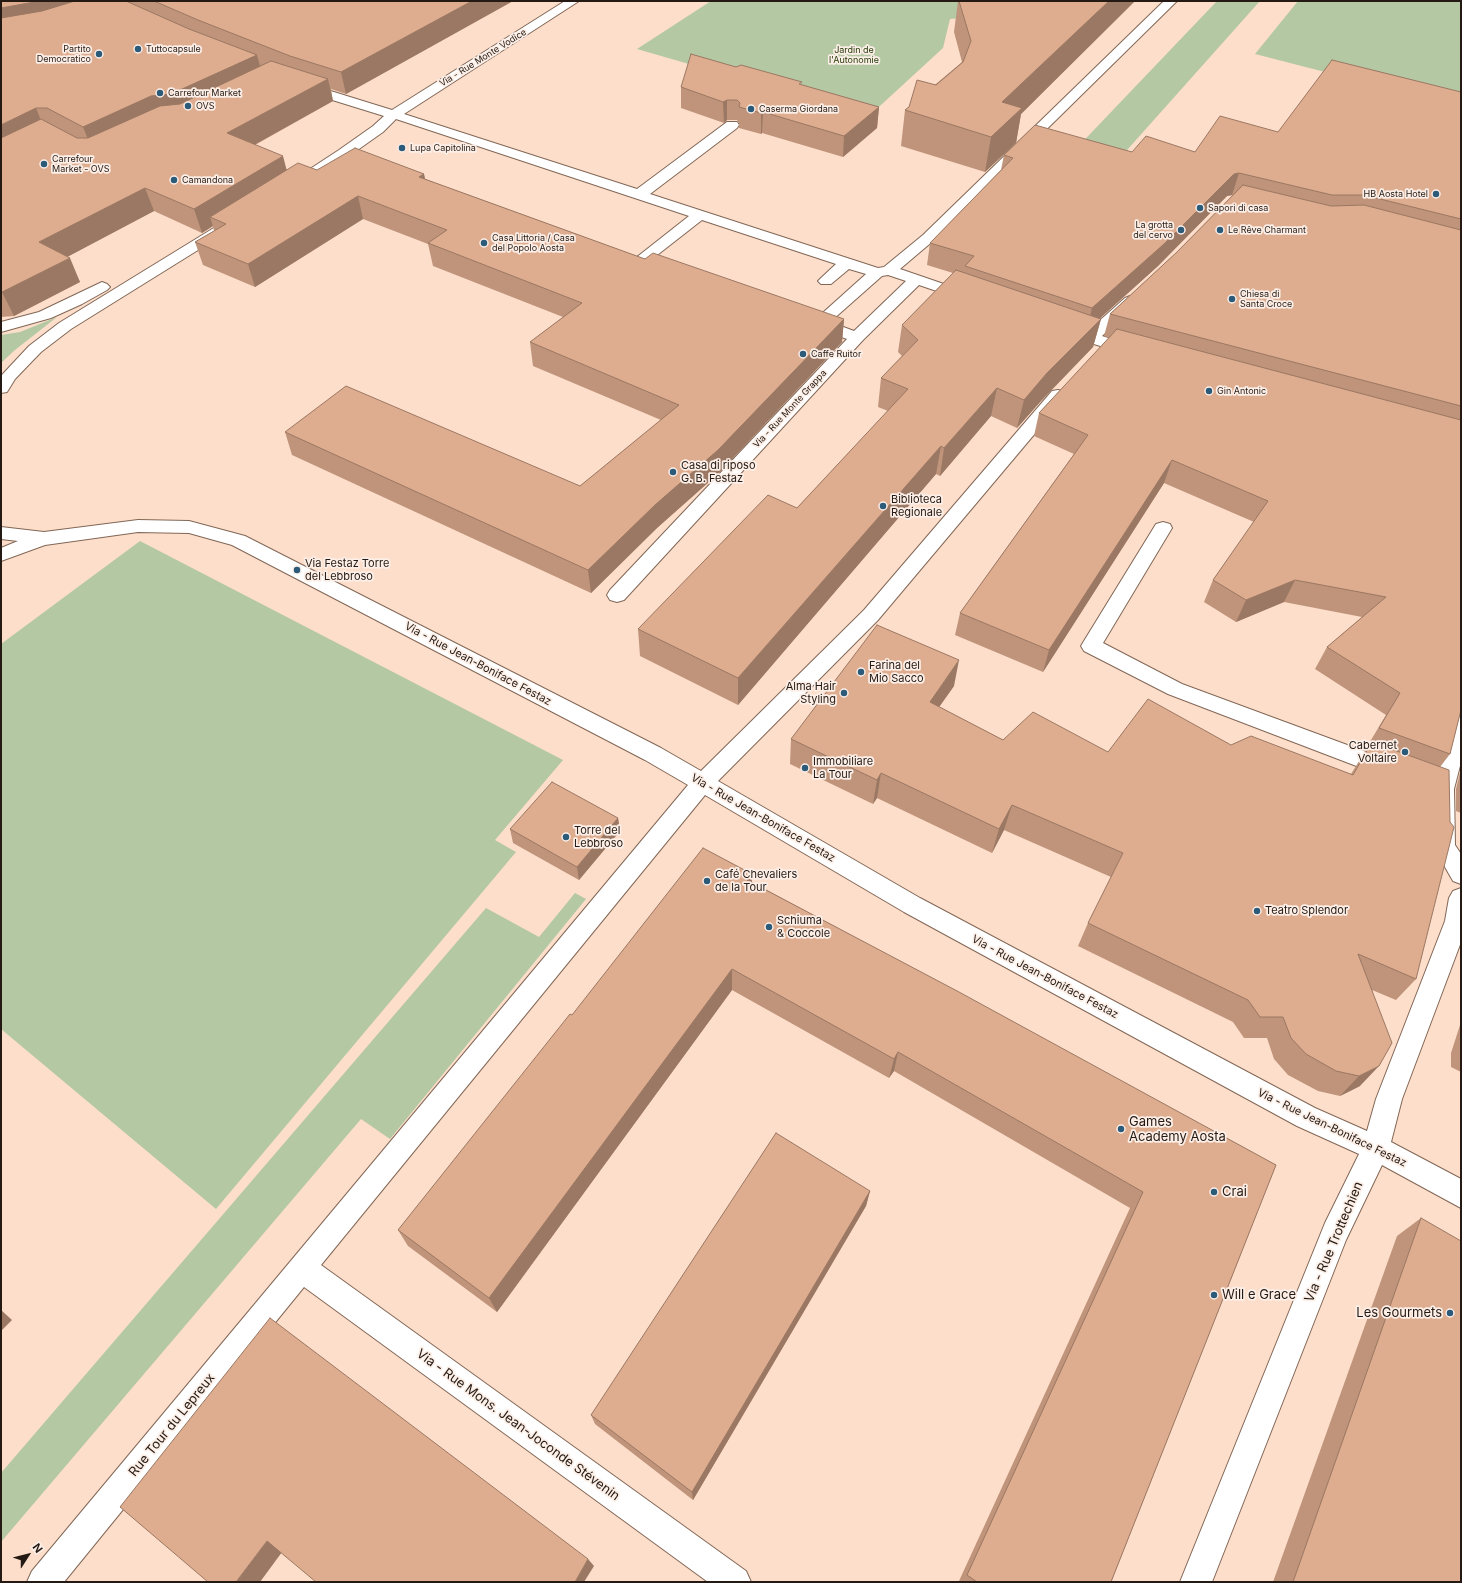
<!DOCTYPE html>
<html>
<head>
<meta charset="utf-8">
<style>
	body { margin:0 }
	#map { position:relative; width:1462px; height:1583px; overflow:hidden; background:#fddecb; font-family:Inter,sans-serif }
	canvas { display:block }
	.frame { position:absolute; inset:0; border:2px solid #251a13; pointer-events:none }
	.north { position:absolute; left:8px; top:1535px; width:40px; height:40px; -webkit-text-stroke:3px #fcefe8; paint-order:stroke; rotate:54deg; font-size:11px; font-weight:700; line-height:16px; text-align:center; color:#251a13 }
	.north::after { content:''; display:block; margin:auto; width:14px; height:18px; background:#251a13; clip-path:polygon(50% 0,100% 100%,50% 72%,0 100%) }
</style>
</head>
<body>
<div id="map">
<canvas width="1462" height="1583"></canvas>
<div class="frame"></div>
<div class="north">N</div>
</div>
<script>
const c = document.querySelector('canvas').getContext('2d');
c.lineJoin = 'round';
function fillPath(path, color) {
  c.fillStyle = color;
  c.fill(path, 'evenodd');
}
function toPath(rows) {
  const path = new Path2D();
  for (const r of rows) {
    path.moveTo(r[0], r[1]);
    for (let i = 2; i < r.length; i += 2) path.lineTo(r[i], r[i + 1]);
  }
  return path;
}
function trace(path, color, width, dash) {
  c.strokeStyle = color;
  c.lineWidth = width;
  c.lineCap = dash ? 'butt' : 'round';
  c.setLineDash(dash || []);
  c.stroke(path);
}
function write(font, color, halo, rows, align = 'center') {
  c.font = font + ' Inter,sans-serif';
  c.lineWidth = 3.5;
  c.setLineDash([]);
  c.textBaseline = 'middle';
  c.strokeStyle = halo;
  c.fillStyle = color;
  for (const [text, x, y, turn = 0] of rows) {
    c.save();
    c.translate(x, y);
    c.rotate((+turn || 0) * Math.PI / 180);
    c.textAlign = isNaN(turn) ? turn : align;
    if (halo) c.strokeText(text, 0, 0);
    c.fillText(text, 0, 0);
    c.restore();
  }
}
fillPath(toPath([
	[711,1,1017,1,997,15,950,19,943,48,869,116,637,49],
	[1217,1,1260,1,1111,168,1071,154],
	[1298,1,1461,1,1461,107,1255,54],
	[57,317,15,350,1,363,1,335,20,332],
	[140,541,563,760,495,840,516,852,216,1209,1,1029,1,644],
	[575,893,586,899,390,1139,361,1119,1,1542,1,1473,486,908,539,937]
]), '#b4c8a4');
const minor = toPath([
	[565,1,579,1,404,114,637,189,727,122,737,122,739,125,737,128,650,194,878,268,884,267,923,235,1164,1,1177,1,933,241,900,269,973,294,976,297,973,300,963,300,919,285,863,340,624,600,617,602,610,600,607,595,610,590,847,339,808,325,806,322,808,319,817,318,866,274,849,269,831,284,821,284,818,281,821,278,836,264,702,220,647,263,637,263,635,260,637,257,689,216,396,119,383,132,349,156,296,189,291,190,286,189,284,186,339,150,373,126,384,116,300,90,298,87,300,84,308,84,392,110,565,1],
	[888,275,906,281,854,331,830,322,882,276,888,275],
	[222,225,227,226,229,229,227,232,71,329,41,352,15,379,7,392,1,393,1,376,29,346,59,323,217,226,222,225],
	[102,282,107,284,110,287,107,290,82,304,51,318,1,332,1,322,39,312,102,282],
	[1130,296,1135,298,1138,301,1135,304,1102,336,1139,348,1141,351,1139,354,1133,356,1084,341,1061,333,1059,330,1061,327,1067,325,1088,331,1125,298,1130,296],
	[1058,390,1064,391,1066,395,1064,399,878,620,718,781,920,898,1315,1108,1367,1131,1376,1099,1445,921,1449,898,1453,891,1461,888,1461,942,1402,1099,1391,1142,1461,1179,1461,1208,1382,1165,1346,1240,1212,1582,1180,1582,1325,1223,1359,1154,1297,1126,904,912,705,795,321,1265,746,1571,751,1582,708,1582,304,1287,64,1582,27,1582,32,1571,688,785,645,760,232,545,189,533,138,532,45,545,1,561,1,548,18,541,1,539,1,527,44,532,138,520,189,521,245,536,661,748,701,771,864,610,1052,391,1058,390],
	[1163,522,1170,524,1172,528,1103,643,1182,684,1396,763,1399,769,1396,775,1388,778,1380,775,1168,694,1084,651,1081,646,1084,641,1156,524,1163,522],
	[1461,713,1461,762,1454,789,1455,845,1461,854,1461,884,1453,881,1433,846,1432,789,1450,721,1454,715,1461,713]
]);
trace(minor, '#826756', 2);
fillPath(minor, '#fff');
fillPath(toPath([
	[1,1,513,1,346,94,331,89,333,101,255,145,287,170,424,174,425,179,645,259,844,319,842,342,719,473,657,528,591,593,292,455,285,432,580,486,661,420,533,366,530,342,563,317,433,266,428,244,363,219,255,287,203,265,195,242,214,231,213,226,202,233,154,211,67,257,80,282,14,316,1,317],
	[958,1,1134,1,1134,2,1021,114,1016,143,985,172,901,146,905,110,962,62,954,32],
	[802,85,879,107,877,128,843,157,762,133,761,134,739,128,739,123,737,120,727,120,724,123,681,108,681,87],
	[1461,92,1461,712,1460,712,1450,754,1440,767,1416,979,1396,1000,1372,990,1360,1086,1340,1096,1318,1091,1288,1075,1274,1059,1267,1038,1244,1038,1233,1022,1078,946,1088,923,1111,877,1004,830,992,853,877,798,873,804,790,764,791,739,954,686,939,707,1003,740,1108,752,1231,745,1351,774,1366,750,1365,750,1386,715,1315,669,1327,647,1362,617,1284,602,1236,622,1204,602,1213,580,1254,522,1164,483,1043,672,955,635,960,613,1074,454,1034,436,1039,413,1109,338,1104,336,1110,314,1177,252,1233,195,1227,196,1158,266,1100,318,1101,319,1093,347,1041,401,1017,428,991,416,940,476,936,474,738,705,640,656,638,629,797,508,888,411,878,407,881,378,902,356,898,352,902,325,953,273,927,265,930,243,1001,170,1004,155,1132,152,1195,152,1278,132],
	[1461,768,1461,813,1456,811,1456,789],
	[618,818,620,831,579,880,513,843,510,829],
	[752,874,752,882,1276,1165,1111,1582,961,1582,959,1581,1130,1208,894,1071,889,1078,732,990,497,1312,408,1246,398,1230,572,1015],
	[1461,1022,1461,1072,1451,1067,1451,1053],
	[870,1191,866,1206,693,1500,595,1424,591,1415],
	[1421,1218,1461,1582,1273,1582,1397,1236]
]), '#bf947a');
fillPath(toPath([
	[40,1,101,1,1,31,1,8],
	[472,1,513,1,346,94,341,72],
	[1109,1,1134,1,1134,2,1021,114,1016,143,985,172,991,137,1002,102],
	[257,55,263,77,92,149,83,127,151,96],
	[328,79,333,101,234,156,227,133],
	[727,100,727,120,724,123,723,102],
	[879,107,877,128,843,157,844,136],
	[36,108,45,131,1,153,1,125],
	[763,112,762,133,761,134,761,113],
	[283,156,289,179,210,217,213,226,202,233,194,209],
	[1239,173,1232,195,1227,196,1158,266,1087,330,1092,308,1234,174],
	[424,174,428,196,419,177],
	[145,188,154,211,50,266,39,242],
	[358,196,363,219,255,287,248,264],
	[70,258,80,282,14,316,2,292],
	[844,319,842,342,719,473,657,528,591,593,588,570],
	[1101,319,1093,347,1041,401,1017,428,1024,400,1047,373],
	[997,388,991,416,940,476,944,448],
	[941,446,936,474,738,705,738,678],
	[1172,460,1164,483,1043,672,1049,650],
	[1295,580,1284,602,1236,622,1246,600],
	[959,660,954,686,925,727,930,702],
	[881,773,877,798,873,804,877,780],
	[1012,805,1004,830,992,853,999,829],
	[618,818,620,831,579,880,577,867],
	[752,874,751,896,747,880],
	[732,969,732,990,497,1312,489,1298],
	[898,1052,894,1071,889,1078,894,1059],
	[1379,1066,1360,1086,1340,1096,1359,1076],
	[870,1191,866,1206,693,1500,692,1492],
	[1,1310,12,1320,1,1331],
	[267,1541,285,1548,260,1582,236,1582],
	[588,1559,594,1566,584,1582,575,1582]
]), '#9b7863');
const building = toPath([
	[1,1,40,1,1,8,1,1],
	[75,1,126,1,189,29,257,55,171,94,151,96,83,127,47,108,36,108,1,125,1,18,42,11,75,1],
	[154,1,472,1,341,72,290,56,198,20,154,1],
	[959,1,1109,1,1002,102,1022,108,991,137,905,110,909,107,917,80,936,85,963,62,971,41,959,1],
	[691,54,736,67,741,65,802,82,799,84,879,107,844,136,763,112,761,113,739,107,740,103,737,100,727,100,723,102,681,87,691,54],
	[1332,60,1461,92,1461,219,1364,195,1332,195,1239,173,1234,174,1164,244,1092,308,965,266,974,256,930,243,1013,158,1004,155,1035,125,1132,152,1146,136,1195,152,1220,116,1278,132,1332,60],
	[271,61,328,79,227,133,283,156,194,209,145,188,39,242,70,258,2,292,1,292,1,138,41,119,77,138,88,138,160,106,180,104,271,61],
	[355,148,424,174,419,177,645,259,653,253,844,319,718,450,655,505,588,570,285,432,346,386,580,486,679,405,530,342,582,303,428,243,447,230,358,196,248,264,195,242,226,224,210,217,298,163,317,170,355,148],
	[1243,185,1331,206,1364,205,1461,230,1461,406,1110,314,1177,252,1243,185],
	[956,270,1101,319,1047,373,1024,400,997,388,944,448,941,446,738,678,638,629,768,495,797,508,908,389,881,378,918,340,902,325,956,270],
	[1117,329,1461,420,1461,710,1450,754,1379,728,1400,693,1327,647,1386,597,1295,580,1246,600,1213,580,1268,501,1172,460,1049,650,960,613,1088,435,1039,413,1117,329],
	[877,625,959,660,930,702,1003,740,1033,712,1108,752,1148,699,1231,745,1251,736,1353,775,1372,742,1449,770,1450,822,1454,827,1416,979,1358,954,1392,1043,1379,1066,1359,1076,1336,1071,1306,1054,1291,1038,1283,1017,1260,1017,1248,1000,1088,923,1123,853,1012,805,999,829,881,773,877,780,791,739,877,625],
	[552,782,618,818,577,867,510,829,552,782],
	[703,848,752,874,747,880,959,992,1276,1165,1111,1582,977,1582,967,1575,1143,1192,898,1052,894,1059,732,969,489,1298,398,1230,570,1014,572,1015,703,848],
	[776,1133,870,1191,692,1492,591,1415,776,1133],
	[1421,1218,1461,1241,1461,1582,1293,1582,1421,1218],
	[270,1318,588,1559,575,1582,316,1582,267,1541,236,1582,208,1582,120,1507,270,1318]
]);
fillPath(building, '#deac8e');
trace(building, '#9b7863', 1);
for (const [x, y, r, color] of [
	[138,49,4,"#2c5b7a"],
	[99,54,4,"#2c5b7a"],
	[160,93,4,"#2c5b7a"],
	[188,106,4,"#2c5b7a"],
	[751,109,4,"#2c5b7a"],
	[402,148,4,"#2c5b7a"],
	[44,164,4,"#2c5b7a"],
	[174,180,4,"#2c5b7a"],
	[1436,194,4,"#2c5b7a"],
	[1200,208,4,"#2c5b7a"],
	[1181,230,4,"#2c5b7a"],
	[1220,230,4,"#2c5b7a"],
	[484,243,4,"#2c5b7a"],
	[1232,299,4,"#2c5b7a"],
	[803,354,4,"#2c5b7a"],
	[1209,391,4,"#2c5b7a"],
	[673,472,4,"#2c5b7a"],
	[883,506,4,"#2c5b7a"],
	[297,570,4,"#2c5b7a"],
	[861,672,4,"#2c5b7a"],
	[844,693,4,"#2c5b7a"],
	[1405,752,4,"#2c5b7a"],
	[805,768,4,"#2c5b7a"],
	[566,837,4,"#2c5b7a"],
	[707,881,4,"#2c5b7a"],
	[1257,911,4,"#2c5b7a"],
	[769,927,4,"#2c5b7a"],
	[1121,1129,4,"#2c5b7a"],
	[1214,1192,4,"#2c5b7a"],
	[1214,1295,4,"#2c5b7a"],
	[1450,1313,4,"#2c5b7a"]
]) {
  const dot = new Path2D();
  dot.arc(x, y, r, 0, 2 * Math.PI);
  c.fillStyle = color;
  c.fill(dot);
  trace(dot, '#fcefe8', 1.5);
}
write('9px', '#251a13', '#fcefe8', [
	["Partito",91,49,"right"],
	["Democratico",91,59,"right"],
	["Tuttocapsule",146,49],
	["Carrefour Market",168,93],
	["OVS",196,106],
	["Caserma Giordana",759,109],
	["Lupa Capitolina",410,148],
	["Carrefour",52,159],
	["Market - OVS",52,169],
	["Camandona",182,180],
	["HB Aosta Hotel",1428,194,"right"],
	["Sapori di casa",1208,208],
	["La grotta",1173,225,"right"],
	["del cervo",1173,235,"right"],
	["Le Rêve Charmant",1228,230],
	["Casa Littoria / Casa",492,238],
	["del Popolo Aosta",492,248],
	["Chiesa di",1240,294],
	["Santa Croce",1240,304],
	["Caffe Ruitor",811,354],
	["Gin Antonic",1217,391]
], 'left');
write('9px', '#253d09', '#fcefe8', [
	["Jardin de",854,50],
	["l'Autonomie",854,60]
]);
write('9px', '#251a13', '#fcefe8', [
	["Via - Rue Monte Vodice",483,58,-32],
	["Via - Rue Monte Grappa",790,409,-47]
]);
write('11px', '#251a13', '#fcefe8', [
	["Casa di riposo",681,466],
	["G. B. Festaz",681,479],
	["Biblioteca",891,500],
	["Regionale",891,513],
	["Via Festaz Torre",305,564],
	["del Lebbroso",305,577],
	["Farina del",869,666],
	["Mio Sacco",869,679],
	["Alma Hair",836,687,"right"],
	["Styling",836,700,"right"],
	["Cabernet",1397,746,"right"],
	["Voltaire",1397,759,"right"],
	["Immobiliare",813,762],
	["La Tour",813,775],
	["Torre del",574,831],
	["Lebbroso",574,844],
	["Café Chevaliers",715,875],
	["de la Tour",715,888],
	["Teatro Splendor",1265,911],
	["Schiuma",777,921],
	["& Coccole",777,934]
], 'left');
write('11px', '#251a13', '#fcefe8', [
	["Via - Rue Jean-Boniface Festaz",478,664,28],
	["Via - Rue Jean-Boniface Festaz",763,818,30],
	["Via - Rue Jean-Boniface Festaz",1045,977,28],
	["Via - Rue Jean-Boniface Festaz",1332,1128,26]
]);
write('13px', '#251a13', '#fcefe8', [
	["Games",1129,1122],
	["Academy Aosta",1129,1137],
	["Crai",1222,1192],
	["Will e Grace",1222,1295],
	["Les Gourmets",1442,1313,"right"]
], 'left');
write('13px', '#251a13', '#fcefe8', [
	["Via - Rue Trottechien",1334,1242,-67],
	["Rue Tour du Lepreux",172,1425,-51],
	["Via - Rue Mons. Jean-Joconde Stévenin",518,1425,36]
]);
</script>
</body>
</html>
